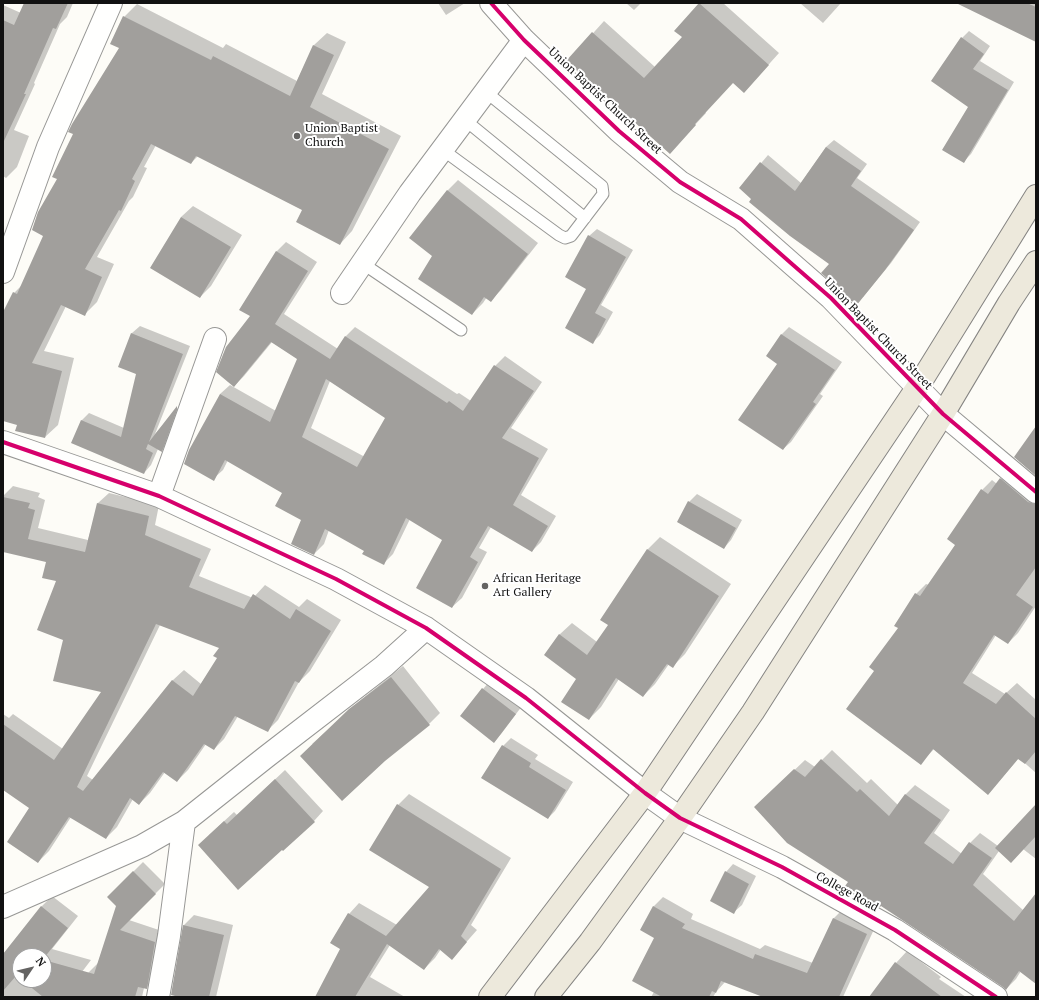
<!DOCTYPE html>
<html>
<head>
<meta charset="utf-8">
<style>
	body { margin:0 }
	#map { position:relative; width:1039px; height:1000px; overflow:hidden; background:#fdfcf7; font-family:"PT Serif",serif }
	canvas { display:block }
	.frame { position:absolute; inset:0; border:4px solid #111; pointer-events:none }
	.north { position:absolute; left:12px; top:948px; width:40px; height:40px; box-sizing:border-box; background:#fff; border:1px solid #a0a0a0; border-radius:50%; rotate:55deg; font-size:11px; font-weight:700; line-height:16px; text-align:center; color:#111 }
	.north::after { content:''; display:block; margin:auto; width:14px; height:18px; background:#646362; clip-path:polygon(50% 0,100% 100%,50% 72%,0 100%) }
</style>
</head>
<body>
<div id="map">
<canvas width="1039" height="1000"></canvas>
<div class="frame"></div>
<div class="north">N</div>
</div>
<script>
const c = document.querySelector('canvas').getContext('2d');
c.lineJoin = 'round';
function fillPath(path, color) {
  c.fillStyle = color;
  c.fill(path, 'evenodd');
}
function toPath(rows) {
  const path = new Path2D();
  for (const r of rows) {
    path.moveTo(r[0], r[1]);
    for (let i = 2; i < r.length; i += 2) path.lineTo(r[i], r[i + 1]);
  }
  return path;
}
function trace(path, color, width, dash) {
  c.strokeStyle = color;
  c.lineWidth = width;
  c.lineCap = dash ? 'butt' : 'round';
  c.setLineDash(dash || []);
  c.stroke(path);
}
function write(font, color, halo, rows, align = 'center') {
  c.font = font + ' "PT Serif",serif';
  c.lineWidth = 4;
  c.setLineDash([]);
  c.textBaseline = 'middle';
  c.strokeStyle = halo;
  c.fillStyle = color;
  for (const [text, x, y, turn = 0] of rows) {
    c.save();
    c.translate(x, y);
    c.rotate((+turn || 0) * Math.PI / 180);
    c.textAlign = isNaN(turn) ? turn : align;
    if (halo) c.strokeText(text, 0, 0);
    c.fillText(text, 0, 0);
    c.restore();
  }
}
fillPath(toPath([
	[25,3,73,3,67,17,60,24,34,83,35,84,14,130,29,136,17,167,6,178,3,176,3,5,21,13],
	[438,3,465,3,446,15],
	[626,3,641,3,634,10],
	[701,3,723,3,779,53,744,92,733,82,705,112,706,113,670,152,568,61,604,21,655,67,683,37,676,31],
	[800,3,841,3,823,23],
	[971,3,1036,3,1036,41],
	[137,4,223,48,226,44,297,81,314,45,327,33,346,42,322,94,401,136,352,231,340,244,303,210,198,156,191,163,156,145,144,167,147,168,133,197,129,201,97,257,114,264,97,302,84,315,66,306,44,351,74,358,58,425,45,437,18,424,3,420,3,314,14,293,24,283,44,236,58,179,120,48,124,17],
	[969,31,990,46,980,61,1014,82,971,154,964,161,970,106,962,38],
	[834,140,867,164,857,178,920,222,891,263,863,297,830,263,740,188,768,155,801,183,826,147],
	[458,180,538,243,501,290,491,300,487,297,483,303,472,314,434,256,447,191],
	[193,206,242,235,211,286,200,297,181,217],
	[597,229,633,250,601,305,613,312,600,335,593,342,587,289,589,236],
	[286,242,317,262,284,314,338,349,346,336,355,327,457,394,459,393,471,401,495,366,505,356,542,382,511,428,548,449,521,495,556,516,541,542,532,551,491,527,479,548,487,552,462,598,452,607,444,540,410,519,393,554,383,564,365,550,329,530,324,544,314,554,302,520,283,493,228,460,223,470,213,479,220,394,230,385,276,411,298,359,272,342,244,376,234,386,251,316,276,252],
	[330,381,386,418,365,457,311,428],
	[140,326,190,346,155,434,184,401,169,443,161,450,158,449,151,465,144,473,73,442,82,420,89,413,124,428,137,374,119,366,132,333],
	[789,327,842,362,820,394,823,396,791,442,783,449,778,363,767,356,782,334],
	[1010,469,1036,490,1036,606,1018,633,1008,643,996,635,972,673,1005,694,1017,683,1036,700,1036,773,1019,758,988,794,934,749,921,763,875,671,899,628,895,625,916,594,926,584,929,585,956,544,982,490,992,480,997,484],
	[13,486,40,493,38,497,45,500,38,528,88,540,98,503,109,493,159,505,155,525,211,549,199,576,253,598,265,585,299,607,307,599,341,620,310,671,299,682,278,720,267,731,238,716,224,739,214,749,206,744,188,770,177,781,165,772,150,793,139,804,133,799,117,827,106,838,71,817,49,851,38,862,31,808,3,789,3,714,9,718,13,714,63,749,103,692,64,639,57,581,47,561,3,551,3,496],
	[160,625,220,647,218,658,201,684,184,670,173,680,93,780,87,776],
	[697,494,742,520,731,540,724,548,678,522,689,502],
	[660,537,731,584,685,654,673,666,669,664,655,684,643,696,619,679,601,707,589,719,578,679,559,635,572,623,597,642,610,625,602,620,648,549],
	[403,666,440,713,429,724,312,744,362,699],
	[490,681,522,706,501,734,494,742,483,689],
	[511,738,538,755,535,759,573,782,555,811,548,818,483,778,503,746],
	[832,750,867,783,871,779,898,805,905,795,915,785,950,810,934,833,962,854,970,843,980,833,998,846,1036,805,1036,859,1023,849,999,851,983,874,1023,910,1036,894,1036,983,1021,971,1016,979,1006,989,849,881,765,798,805,760,815,767],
	[285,770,323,811,314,821,209,835,234,812,237,815],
	[409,794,511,858,471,925,477,930,462,947,441,949,435,958,424,969,390,945,370,977,405,997,316,997,341,949,349,914,359,903,397,925,431,887,398,805],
	[143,862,165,884,129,920,165,932,156,978,146,988,144,988,142,997,79,997,88,973,98,963,117,906,108,897],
	[733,864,756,876,742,905,734,912,726,872],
	[52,896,78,916,52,949,91,960,63,997,3,997,3,955,41,907],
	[20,956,44,956,44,980,20,980],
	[663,897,693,914,691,919,760,949,765,945,813,963,833,919,843,909,876,925,843,997,766,997,725,982,716,992,713,997,651,997,654,992,656,938,653,907],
	[194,915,233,925,216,997,177,997,184,925],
	[907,951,941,977,939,979,966,997,870,997,896,963]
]), '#0003');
fillPath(toPath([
	[24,3,68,3,56,29,53,28,24,94,26,94,3,143,3,20,14,25],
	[699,3,769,65,744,93,733,83,695,124,696,125,670,154,566,61,592,32,644,78,682,37,674,31],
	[956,3,1027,3,1036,7,1036,42],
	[123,16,211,60,213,56,290,96,313,45,334,55,310,107,389,149,340,245,296,222,302,210,196,156,191,164,151,144,132,179,135,181,121,211,119,210,85,269,102,277,85,316,61,305,32,363,62,371,45,438,15,431,17,425,3,421,3,312,13,292,17,294,43,236,32,230,38,212,57,179,52,177,73,134,68,132,72,124,119,48,110,44],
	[961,37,984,54,973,69,1008,90,964,163,942,150,968,107,931,81],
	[826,147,861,171,851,186,914,230,885,270,856,306,840,289,821,273,829,264,790,236,749,202,751,199,739,188,760,162,795,191],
	[447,190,528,254,491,302,484,297,472,315,418,279,432,256,409,238],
	[181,217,231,247,200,298,150,268],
	[588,235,626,257,595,313,606,319,593,344,565,328,586,289,565,277],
	[276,251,308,271,275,324,330,359,345,336,447,403,449,401,463,411,494,365,534,391,502,438,539,458,513,505,548,526,532,552,488,526,470,557,478,562,452,608,416,588,442,540,406,518,384,565,362,554,364,551,325,529,314,555,291,544,301,520,275,506,282,493,225,460,214,481,184,464,189,450,220,394,270,422,297,359,271,342,234,387,216,372,226,347,250,316,239,310],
	[326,379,385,418,357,467,302,437],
	[131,333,183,354,149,442,177,406,177,410,162,452,148,444,146,449,153,453,144,474,71,443,81,420,121,437,136,374,118,367],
	[781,334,835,370,813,402,816,404,783,450,738,420,777,364,766,356],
	[1036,426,1036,476,1014,457],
	[1000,478,1028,502,1036,504,1036,567,1016,595,1033,607,1008,644,994,635,963,683,996,704,1006,692,1036,719,1036,751,1025,764,1018,759,988,795,933,749,921,765,846,709,874,671,869,667,898,628,894,626,915,593,920,596,955,545,947,539,981,489,988,494],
	[3,497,30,503,28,508,35,510,28,539,85,552,97,503,149,516,145,535,201,559,189,587,244,609,253,594,290,619,296,609,331,631,299,683,295,681,268,732,235,716,214,750,204,744,177,782,163,772,139,805,130,798,106,839,69,817,38,863,7,842,29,808,3,790,3,724,54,760,101,692,53,681,63,640,37,630,56,581,42,578,46,562,3,552],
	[156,624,219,648,213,656,217,658,193,696,172,680,83,791,77,787],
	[688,501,736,528,724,549,677,522],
	[647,549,719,596,673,668,667,664,643,697,616,678,589,720,561,702,576,679,544,655,559,634,587,655,608,625,600,620],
	[391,677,430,725,385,761,342,801,300,756,349,709],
	[482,688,516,714,494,743,460,716],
	[502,745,531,763,529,767,566,790,548,819,481,778],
	[821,759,857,792,860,789,889,816,905,794,941,820,924,843,953,864,969,842,992,858,973,885,1014,921,1036,893,1036,984,1019,971,1006,990,1003,987,881,906,880,907,845,886,848,882,787,843,754,807,794,769,805,777],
	[275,779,315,822,283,851,282,850,238,890,198,845,224,821,227,824],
	[397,804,501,869,461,936,467,942,452,960,439,949,424,970,387,944,355,997,315,997,340,949,330,943,348,913,386,936,429,887,369,850],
	[1036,804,1036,836,1011,863,995,848],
	[133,871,156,894,120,930,155,942,147,989,138,987,135,997,43,997,22,980,44,980,44,960,94,974,116,906,107,897],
	[725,871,749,884,734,914,710,901],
	[41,906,68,928,44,958,44,956,20,956,20,979,16,976,3,991,3,954],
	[653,906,685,924,682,928,753,959,755,954,807,973,833,918,867,934,839,997,763,997,721,981,716,993,712,991,709,997,662,997,632,981,654,938,640,930],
	[183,925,224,935,209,997,179,997,171,995],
	[895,962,942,997,869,997]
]), '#a19f9c');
const lane = toPath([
	[465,120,585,218],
	[443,150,559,235,565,238,571,236,603,194,602,186,486,92],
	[362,263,461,330]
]);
const street = toPath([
	[491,3,524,40,619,131,680,182,741,219,792,264,831,298,943,414,1036,492],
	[3,272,48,147,111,3],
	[342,293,410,193,524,40],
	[3,442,159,496,336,579,426,628,526,698,645,793,680,818,782,867,895,930,996,997],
	[159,496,215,339],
	[3,907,142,846,184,822,266,757,384,666,426,628],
	[158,997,169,936,184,822]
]);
const primary = toPath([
	[490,997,645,793,917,388,1036,196],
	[546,997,590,942,680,818,753,712,943,414,1009,303,1036,262]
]);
trace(lane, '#979795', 13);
trace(street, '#979795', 24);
trace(primary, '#858482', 24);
trace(lane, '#fffffe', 11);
trace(street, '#fffffe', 22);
trace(primary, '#ede9dc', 22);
trace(toPath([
	[491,3,524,40,619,131,680,182,741,219,792,264,831,298,943,414,1036,492],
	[3,442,159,496,336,579,426,628,526,698,645,793,680,818,782,867,895,930,996,997]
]), '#d6006c', 4);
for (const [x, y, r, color] of [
	[297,136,4,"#646362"],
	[485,586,4,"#646362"]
]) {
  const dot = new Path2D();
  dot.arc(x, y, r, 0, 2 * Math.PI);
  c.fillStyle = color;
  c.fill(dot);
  trace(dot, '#fff', 1.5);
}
write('12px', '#111', '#fff', [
	["Union Baptist Church Street",605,101,43],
	["Union Baptist Church Street",878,334,46],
	["College Road",847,892,29]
]);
write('12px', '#111', '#fff', [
	["Union Baptist",305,129],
	["Church",305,143],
	["African Heritage",493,579],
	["Art Gallery",493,593]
], 'left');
</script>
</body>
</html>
